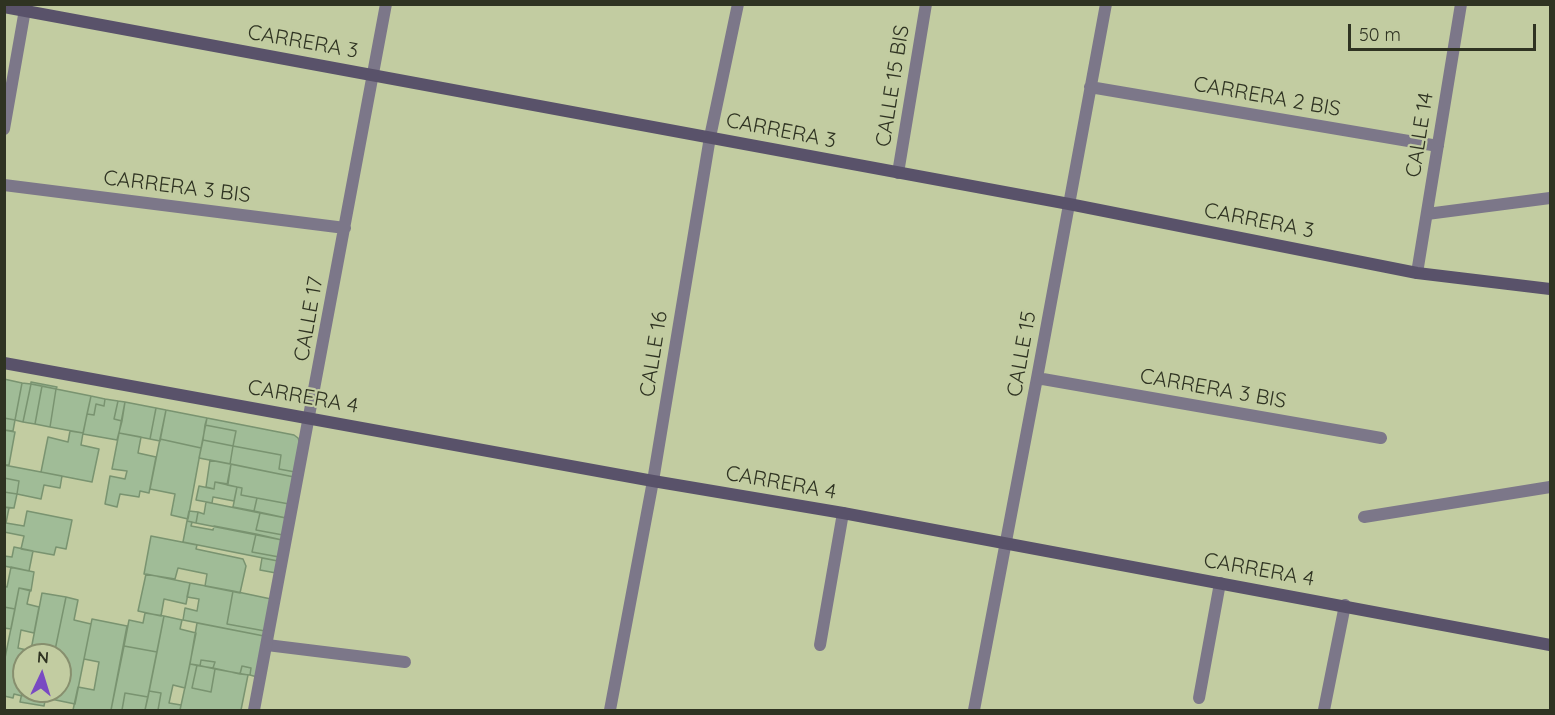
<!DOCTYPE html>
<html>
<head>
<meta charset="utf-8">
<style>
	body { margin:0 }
	#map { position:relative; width:1555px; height:715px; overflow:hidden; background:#c2cca1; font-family:Quicksand,sans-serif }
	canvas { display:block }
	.frame { position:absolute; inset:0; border:6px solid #2f3322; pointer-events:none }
	.north { position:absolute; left:12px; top:643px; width:60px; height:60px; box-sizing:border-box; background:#c2cca1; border:2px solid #878f6e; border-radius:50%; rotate:4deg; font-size:16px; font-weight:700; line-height:24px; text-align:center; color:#2f3322 }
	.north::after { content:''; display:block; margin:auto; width:21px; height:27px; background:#794ac2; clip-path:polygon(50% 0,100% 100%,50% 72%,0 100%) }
	.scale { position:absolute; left:1348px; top:24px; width:188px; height:27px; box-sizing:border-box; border:3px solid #2f3322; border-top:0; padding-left:8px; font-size:18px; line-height:21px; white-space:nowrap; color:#2f3322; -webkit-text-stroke:4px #c2cca1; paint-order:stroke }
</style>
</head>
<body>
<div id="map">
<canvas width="1555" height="715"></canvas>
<div class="frame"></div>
<div class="north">N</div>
<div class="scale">50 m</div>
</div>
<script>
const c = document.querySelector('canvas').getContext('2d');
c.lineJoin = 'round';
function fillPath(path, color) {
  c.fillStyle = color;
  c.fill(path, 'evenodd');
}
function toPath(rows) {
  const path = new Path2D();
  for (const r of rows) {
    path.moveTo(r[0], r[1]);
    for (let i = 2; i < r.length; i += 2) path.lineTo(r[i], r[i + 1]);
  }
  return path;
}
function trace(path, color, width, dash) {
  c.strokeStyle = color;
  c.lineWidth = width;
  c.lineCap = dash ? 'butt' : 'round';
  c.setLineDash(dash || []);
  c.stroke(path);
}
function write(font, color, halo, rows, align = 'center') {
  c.font = font + ' Quicksand,sans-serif';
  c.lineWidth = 4.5;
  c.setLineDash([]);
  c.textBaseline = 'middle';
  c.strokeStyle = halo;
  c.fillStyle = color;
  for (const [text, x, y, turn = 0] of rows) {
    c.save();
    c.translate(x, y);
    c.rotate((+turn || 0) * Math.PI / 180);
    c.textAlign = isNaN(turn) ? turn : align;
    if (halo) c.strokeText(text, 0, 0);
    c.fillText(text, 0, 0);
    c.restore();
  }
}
const building = toPath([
	[4,379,22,383,15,420,4,418,4,379],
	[31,382,57,387,56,389,31,384,31,382],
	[22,383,31,384,23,422,15,420,22,383],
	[31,384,42,386,35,424,23,422,31,384],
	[42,386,56,389,50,427,35,424,42,386],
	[56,389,91,396,83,433,50,427,56,389],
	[91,396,105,399,104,406,96,404,94,415,87,414,91,396],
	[105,399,118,401,114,419,122,421,117,440,83,434,87,414,94,415,96,404,104,406,105,399],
	[118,401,125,402,122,421,114,419,118,401],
	[125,402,156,408,150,439,119,433,125,402],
	[156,408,166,410,160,441,150,439,156,408],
	[166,410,207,418,201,448,160,439,166,410],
	[4,418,15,420,13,431,4,430,4,418],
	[207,418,294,435,298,438,300,443,295,472,279,469,281,455,233,446,236,431,205,425,207,418],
	[205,425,236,431,233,446,203,440,205,425],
	[4,430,15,432,9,465,4,465,4,430],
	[70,431,83,433,81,445,99,449,92,482,41,472,48,437,68,442,70,431],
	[119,433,141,437,138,453,156,457,149,493,140,491,139,497,120,494,117,507,105,504,110,476,125,479,127,471,112,469,119,433],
	[160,439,201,448,188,519,171,515,175,494,150,489,160,439],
	[203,440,233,446,230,464,199,458,203,440],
	[233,446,281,455,279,469,295,472,294,477,230,464,233,446],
	[210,460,231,464,228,484,215,482,214,489,206,487,210,460],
	[231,464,294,477,289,504,241,495,242,488,227,485,231,464],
	[4,465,62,476,60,488,44,485,41,499,17,494,19,481,4,478,4,465],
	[4,478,19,481,17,494,4,492,4,478],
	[215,482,237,487,234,501,213,497,212,503,196,500,199,486,214,489,215,482],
	[237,487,242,488,241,495,257,498,254,511,233,507,237,487],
	[4,492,17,494,14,508,4,507,4,492],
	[257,498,289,504,286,518,254,511,257,498],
	[206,502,260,513,256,530,283,535,282,540,196,523,198,512,204,514,206,502],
	[4,507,9,508,6,523,24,526,27,511,72,520,66,549,56,547,54,555,21,549,24,536,4,532,4,507],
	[189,511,198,512,196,523,187,521,189,511],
	[260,513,286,518,283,535,256,530,260,513],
	[187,521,192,522,191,526,213,530,214,526,256,534,252,552,279,557,278,561,183,542,187,521],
	[256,534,282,540,279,557,252,552,256,534],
	[151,536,197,545,196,549,243,559,246,566,240,593,205,586,207,574,178,568,175,579,144,574,151,536],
	[14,547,33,551,29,571,4,566,4,556,12,557,14,547],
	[262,558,278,561,276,573,260,570,262,558],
	[11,567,34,572,31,591,19,588,15,609,4,607,4,586,7,587,11,567],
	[146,574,190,583,186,604,164,599,161,616,138,611,146,574],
	[190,583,233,591,227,624,265,631,264,636,183,620,185,608,197,611,199,599,187,597,190,583],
	[19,588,30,590,27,604,39,607,34,633,21,630,18,648,31,651,30,655,24,655,24,684,22,696,14,694,13,698,4,696,4,663,19,588],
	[233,591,271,599,265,631,227,624,233,591],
	[42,593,66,597,54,655,30,655,42,593],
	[66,597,78,600,74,620,91,624,75,704,46,698,47,691,60,691,60,655,54,655,66,597],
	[4,607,15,609,11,629,4,628,4,607],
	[145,613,164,616,157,652,124,646,129,620,143,623,145,613],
	[164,616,182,620,180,629,196,633,185,688,173,685,169,703,181,705,180,710,158,710,161,693,149,691,164,616],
	[92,619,127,626,111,710,73,710,78,687,94,690,99,662,84,659,92,619],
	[197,623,264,636,257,677,250,675,251,668,242,666,240,674,213,668,215,662,201,660,200,666,190,664,197,623],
	[124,646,157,652,148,697,125,693,122,710,111,710,124,646],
	[201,660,215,662,213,668,200,666,201,660],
	[190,664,197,665,192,688,211,692,215,669,248,675,241,710,180,710,190,664],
	[197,665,215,669,211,692,192,688,197,665],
	[242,666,251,668,250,675,240,674,242,666],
	[24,684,24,691,47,691,44,706,20,702,24,684],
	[149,691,161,693,158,710,145,710,149,691],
	[125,693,148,697,145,710,122,710,125,693]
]);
fillPath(building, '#a0bc97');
trace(building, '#799370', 1.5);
trace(toPath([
	[267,645,405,662],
	[820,645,843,513],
	[1199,698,1220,583]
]), '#7c7789', 12);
trace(toPath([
	[1090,87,1438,146],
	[4,129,26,4],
	[898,173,926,4],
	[4,185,345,228],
	[1427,214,1550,198],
	[1417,273,1461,4],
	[1037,378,1381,438],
	[1364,517,1550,487],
	[254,710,386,4],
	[610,710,653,481,710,137,738,4],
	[974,710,1037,378,1106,4],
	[1324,710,1345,605]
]), '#7c7789', 12);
trace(toPath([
	[4,7,1069,204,1417,273,1550,289],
	[4,363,653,481,843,513,1550,645]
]), '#59526a', 12);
write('21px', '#2f3322', '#c2cca1', [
	["CARRERA 3",303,42,10],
	["CALLE 15 BIS",893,86,-81],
	["CARRERA 2 BIS",1267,97,10],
	["CARRERA 3",781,131,11],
	["CALLE 14",1420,135,-81],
	["CARRERA 3 BIS",177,187,7],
	["CARRERA 3",1259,221,11],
	["CALLE 17",309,319,-80],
	["CALLE 16",654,354,-81],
	["CALLE 15",1022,354,-80],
	["CARRERA 3 BIS",1213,389,10],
	["CARRERA 4",303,397,10],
	["CARRERA 4",781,483,10],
	["CARRERA 4",1259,570,10]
]);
</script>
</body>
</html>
